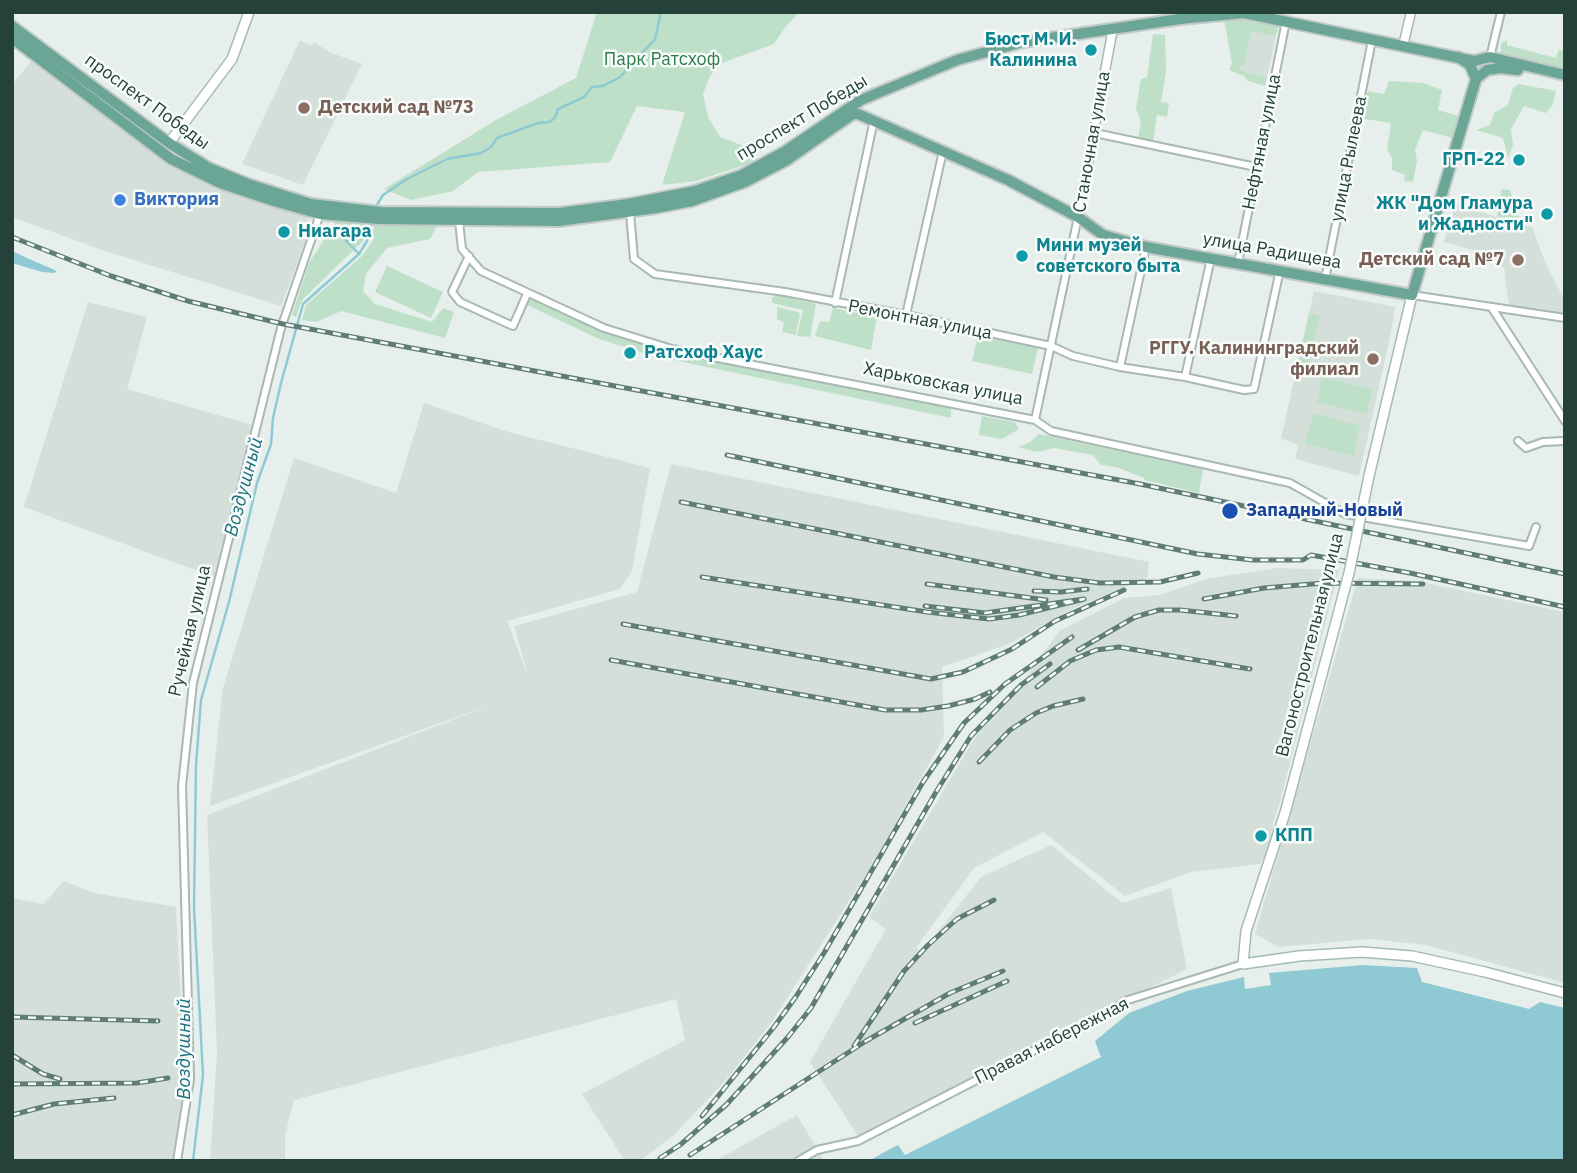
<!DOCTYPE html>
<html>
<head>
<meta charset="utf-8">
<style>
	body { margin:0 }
	#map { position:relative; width:1577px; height:1173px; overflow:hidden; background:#e6efeb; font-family:"IBM Plex Sans",sans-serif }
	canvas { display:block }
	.frame { position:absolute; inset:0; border:14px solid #24423a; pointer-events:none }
</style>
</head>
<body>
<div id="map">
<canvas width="1577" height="1173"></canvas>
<div class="frame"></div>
</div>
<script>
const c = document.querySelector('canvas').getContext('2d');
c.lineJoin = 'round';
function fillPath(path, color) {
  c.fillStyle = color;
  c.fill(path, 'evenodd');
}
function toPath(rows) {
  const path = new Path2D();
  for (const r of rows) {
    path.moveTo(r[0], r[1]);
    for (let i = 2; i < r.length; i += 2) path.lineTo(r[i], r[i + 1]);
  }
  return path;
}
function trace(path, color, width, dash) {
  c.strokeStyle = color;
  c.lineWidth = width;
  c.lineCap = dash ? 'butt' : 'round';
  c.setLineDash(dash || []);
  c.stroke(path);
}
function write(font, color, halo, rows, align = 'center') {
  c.font = font + ' "IBM Plex Sans",sans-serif';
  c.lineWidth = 5;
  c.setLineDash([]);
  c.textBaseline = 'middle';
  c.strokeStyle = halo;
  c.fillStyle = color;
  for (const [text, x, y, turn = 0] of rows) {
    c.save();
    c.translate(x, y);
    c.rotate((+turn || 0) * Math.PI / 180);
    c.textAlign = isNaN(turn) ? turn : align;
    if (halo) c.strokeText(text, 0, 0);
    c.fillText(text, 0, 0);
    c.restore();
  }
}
fillPath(toPath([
	[1247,17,1279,23,1267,77,1240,71,1235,64],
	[300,40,311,46,314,42,329,52,362,64,303,185,242,164],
	[32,60,173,165,216,189,306,217,312,224,281,306,102,250,12,217,12,85],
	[1456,205,1532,227,1545,262,1565,301,1565,317,1509,306,1504,268,1479,252,1444,242,1447,232,1453,233,1457,222,1451,219],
	[1314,291,1395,307,1391,333,1359,476,1295,459,1298,445,1281,438],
	[88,302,147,317,127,389,252,425,214,577,24,507],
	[424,403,505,431,650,468,632,571,620,589,507,621,528,676,514,626,637,592,671,464,1149,562,1147,578,1074,608,1009,644,942,667,944,737,872,865,771,1023,726,1080,674,1135,639,1161,625,1161,582,1094,685,1040,676,999,294,1100,285,1135,285,1161,210,1161,217,1053,207,815,496,703,210,806,223,688,294,458,396,493],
	[1277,568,1339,570,1280,802,1272,826,1274,828,1268,850,1260,864,1191,872,1125,896,1043,832,974,868,916,948,922,952,981,877,1051,845,1122,903,1171,888,1187,969,858,1136,810,1062,886,929,869,917,975,737,1006,705,1059,631,1124,598,1160,595,1206,579],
	[1358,578,1416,581,1565,612,1565,983,1426,945,1370,939,1278,947,1255,934],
	[64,881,94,893,176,907,185,1078,172,1161,12,1161,12,898,43,904],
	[797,1115,824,1161,715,1161]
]), '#d4dfda');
fillPath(toPath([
	[597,12,799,12,784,29,774,44,719,64,709,78,703,94,708,117,720,137,752,149,757,161,696,181,662,185,685,112,637,106,610,162,478,172,453,191,411,200,384,189,496,120,576,78],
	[1247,17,1279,23,1277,34,1271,35,1251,31,1244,65,1239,67,1241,71,1267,77,1265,86,1248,81,1244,76,1229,70,1232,63,1224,19],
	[1153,34,1165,35,1166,72,1161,102,1169,103,1167,117,1157,115,1153,142,1138,139,1141,122,1136,108,1141,79,1147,77],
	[1507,40,1507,45,1556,58,1559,49,1565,52,1565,68,1501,53,1501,43],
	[1389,81,1423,83,1442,90,1438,110,1462,117,1456,139,1423,130,1415,150,1417,161,1413,182,1404,181,1405,175,1392,170,1392,158,1387,150,1391,123,1359,118,1368,91,1384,94],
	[1519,84,1556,91,1552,106,1546,113,1524,106,1511,129,1513,145,1508,158,1503,138,1476,130,1490,125,1494,113,1508,105,1513,88],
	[1502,189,1510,190,1521,223,1497,216],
	[336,221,366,222,364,240,302,300,296,317,292,315,309,263],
	[374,224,437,226,430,239,387,248,366,274,363,291,375,304,432,322,443,308,454,312,445,338,341,311,317,322,302,320,306,305,361,257,372,242],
	[387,266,443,292,431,318,375,292],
	[777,295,816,304,810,337,797,336,803,310,772,303,772,298],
	[530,298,603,331,670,352,951,407,951,418,650,355,599,339,527,305],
	[777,307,800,313,796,335,782,332,784,323,777,319],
	[833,308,877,317,871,350,815,336,820,321,829,322],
	[1309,313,1320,316,1309,364,1298,362],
	[978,335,1038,348,1032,374,972,361],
	[1322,377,1372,389,1367,414,1317,402],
	[1314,413,1360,426,1354,456,1305,444],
	[982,416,1015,422,1019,429,1002,439,979,435],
	[1039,434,1203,469,1199,493,1144,480,1144,478,1116,467,1101,465,1093,455,1054,448,1037,452,1018,447,1030,442]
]), '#bfe0c8');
fillPath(toPath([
	[12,251,27,258,57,271,54,273,42,272,12,263],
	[1363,965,1417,968,1422,982,1529,1009,1540,1002,1565,1008,1565,1161,868,1161,898,1145,905,1155,1101,1057,1095,1041,1129,1013,1187,991,1244,977,1245,989,1271,985,1269,973]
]), '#8ec9d4');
trace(toPath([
	[375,208,383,195,407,179,447,159,481,153,491,147,497,138,538,123,549,122,555,118,558,109,584,97,592,87,603,86,620,77,655,39,661,12],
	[341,235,358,253],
	[193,1161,203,1075,194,908,196,765,201,700,229,602,257,483,271,444,273,418,281,383,303,304,359,254,367,241,372,221]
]), '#8ec9d4', 2.5);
const minor = toPath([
	[1490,57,1501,12],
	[1095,133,1256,167],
	[630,213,634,259,655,274,785,292,906,315,1051,346,1073,356,1120,367,1185,377,1244,390,1254,389,1280,270],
	[459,221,462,249,481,271,604,328,672,349,1035,420,1051,431,1290,483,1345,514,1529,546,1536,527],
	[469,256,452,292,460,302,513,326,527,294],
	[1238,263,1286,21],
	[1325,279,1372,40],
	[1412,295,1565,318],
	[835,303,874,120],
	[1492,308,1565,421],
	[906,315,943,151],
	[1120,367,1146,247],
	[1185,377,1211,258],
	[1035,420,1078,217],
	[1518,441,1526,448,1543,442,1565,441],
	[177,1161,190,1079,182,786,193,683,281,328,320,214],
	[798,1161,817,1150,858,1141,1097,1018,1128,1000,1243,964]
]);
const tertiary = toPath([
	[1403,46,1411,12],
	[1078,217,1113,28]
]);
const secondary = toPath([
	[169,143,232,59,249,12],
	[1369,476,1412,295],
	[1285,813,1246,931,1243,964,1299,956,1362,952,1412,956,1485,972,1565,993]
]);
const primary = toPath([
	[12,26,169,143,209,168,248,184,311,204,381,212,559,213,628,204,695,191,742,175,784,152,861,100,957,60,1023,42,1180,19,1244,13,1474,61,1490,57,1565,75],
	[12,38,171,159,220,183,274,201,320,214,379,219,559,221,656,208,692,201,745,182,787,160,853,114,858,114,1008,180,1078,217,1103,235,1146,247,1412,295,1476,79,1470,65,1458,57],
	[1476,79,1487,70,1500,68,1518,70]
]);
trace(minor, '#a8b8b2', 10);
trace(tertiary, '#a8b8b2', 11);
trace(secondary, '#a4bbb3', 12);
trace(primary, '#c2cac8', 14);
trace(minor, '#fff', 6);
trace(tertiary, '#fff', 8);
trace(secondary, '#fff', 9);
trace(primary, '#6aa596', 10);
const rail = toPath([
	[12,237,111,276,188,301,283,324,1140,484,1565,574],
	[727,455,1198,554,1253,560,1303,560,1311,555,1410,573,1565,607],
	[681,502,1054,577,1100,583,1160,582,1198,573],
	[702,577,927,612,989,619,1019,615,1084,599,985,613,925,606],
	[927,584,1046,600],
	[1034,591,1061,592,1087,589],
	[1204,599,1264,588,1324,583,1423,584],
	[623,624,931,679,963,672,1012,649,1055,621,1124,590],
	[1078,650,1135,617,1159,610,1180,610,1236,616],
	[611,660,885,710,921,710,948,706,975,699,990,692],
	[1037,687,1070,661,1096,650,1119,647,1250,669],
	[979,762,1010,730,1036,713,1053,706,1083,699],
	[12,1017,158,1021],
	[915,1023,1007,981],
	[854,1046,904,971,928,945,957,919,994,900],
	[12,1055,43,1074,60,1079],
	[12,1084,137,1083,168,1078],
	[12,1115,54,1104,114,1098],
	[702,1116,774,1027,795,998,824,953,923,782,964,723,1005,684,1072,637],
	[690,1155,866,1041,950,993,1003,971],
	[660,1158,680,1145,726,1105,788,1037,811,1008,936,792,971,736,1021,685,1050,664]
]);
trace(rail, '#5f7d75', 5);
trace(rail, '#f7fbf9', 2.5, [8]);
const secondaryBridge = toPath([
	[1285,813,1349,573,1369,476]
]);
trace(secondaryBridge, '#a4bbb3', 12, []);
trace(secondaryBridge, '#fff', 9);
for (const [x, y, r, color] of [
	[1091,50,7,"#0f9aa8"],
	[304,108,7,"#8d6e63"],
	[1519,160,7,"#0f9aa8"],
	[120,200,7,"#3f7fe0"],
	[1547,214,7,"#0f9aa8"],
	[284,232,7,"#0f9aa8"],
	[1022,256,7,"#0f9aa8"],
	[1518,260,7,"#8d6e63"],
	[630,353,7,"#0f9aa8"],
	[1373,359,7,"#8d6e63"],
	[1230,511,9,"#1a4fb4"],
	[1261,836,7,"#0f9aa8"]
]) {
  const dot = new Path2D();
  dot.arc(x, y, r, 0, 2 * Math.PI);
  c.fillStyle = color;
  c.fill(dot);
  trace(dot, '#f7fbf9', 2.5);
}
write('bold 18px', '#0d838f', '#f7fbf9', [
	["Бюст М. И.",1077,40,"right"],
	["Калинина",1077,61,"right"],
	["ГРП-22",1505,160,"right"],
	["ЖК \"Дом Гламура",1533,204,"right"],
	["и Жадности\"",1533,225,"right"],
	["Ниагара",298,232],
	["Мини музей",1036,246],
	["советского быта",1036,267],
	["Ратсхоф Хаус",644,353],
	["КПП",1275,836]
], 'left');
write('18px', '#2d7a4b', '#f7fbf9', [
	["Парк Ратсхоф",662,60]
]);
write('18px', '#24423a', '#f7fbf9', [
	["проспект Победы",147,102,36],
	["проспект Победы",802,118,-31],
	["Станочная улица",1092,142,-80],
	["Нефтяная улица",1262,142,-79],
	["улица Рылеева",1349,159,-79],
	["улица Радищева",1272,251,10],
	["Ремонтная улица",920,320,11],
	["Харьковская улица",943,384,11],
	["Ручейная улица",190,631,-77],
	["Вагоностроительная улица",1310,645,-76],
	["Правая набережная",1052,1041,-27]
]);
write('bold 18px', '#785e54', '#f7fbf9', [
	["Детский сад №73",318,108,"left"],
	["Детский сад №7",1504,260],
	["РГГУ. Калининградский",1359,349],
	["филиал",1359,370]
], 'right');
write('bold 18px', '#366cbe', '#f7fbf9', [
	["Виктория",134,200]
], 'left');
write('bold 18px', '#164399', '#f7fbf9', [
	["Западный-Новый",1246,511]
], 'left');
write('italic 19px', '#1c6f80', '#f7fbf9', [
	["Воздушный",244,487,-75],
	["Воздушный",185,1049,-90]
]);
</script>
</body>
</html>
